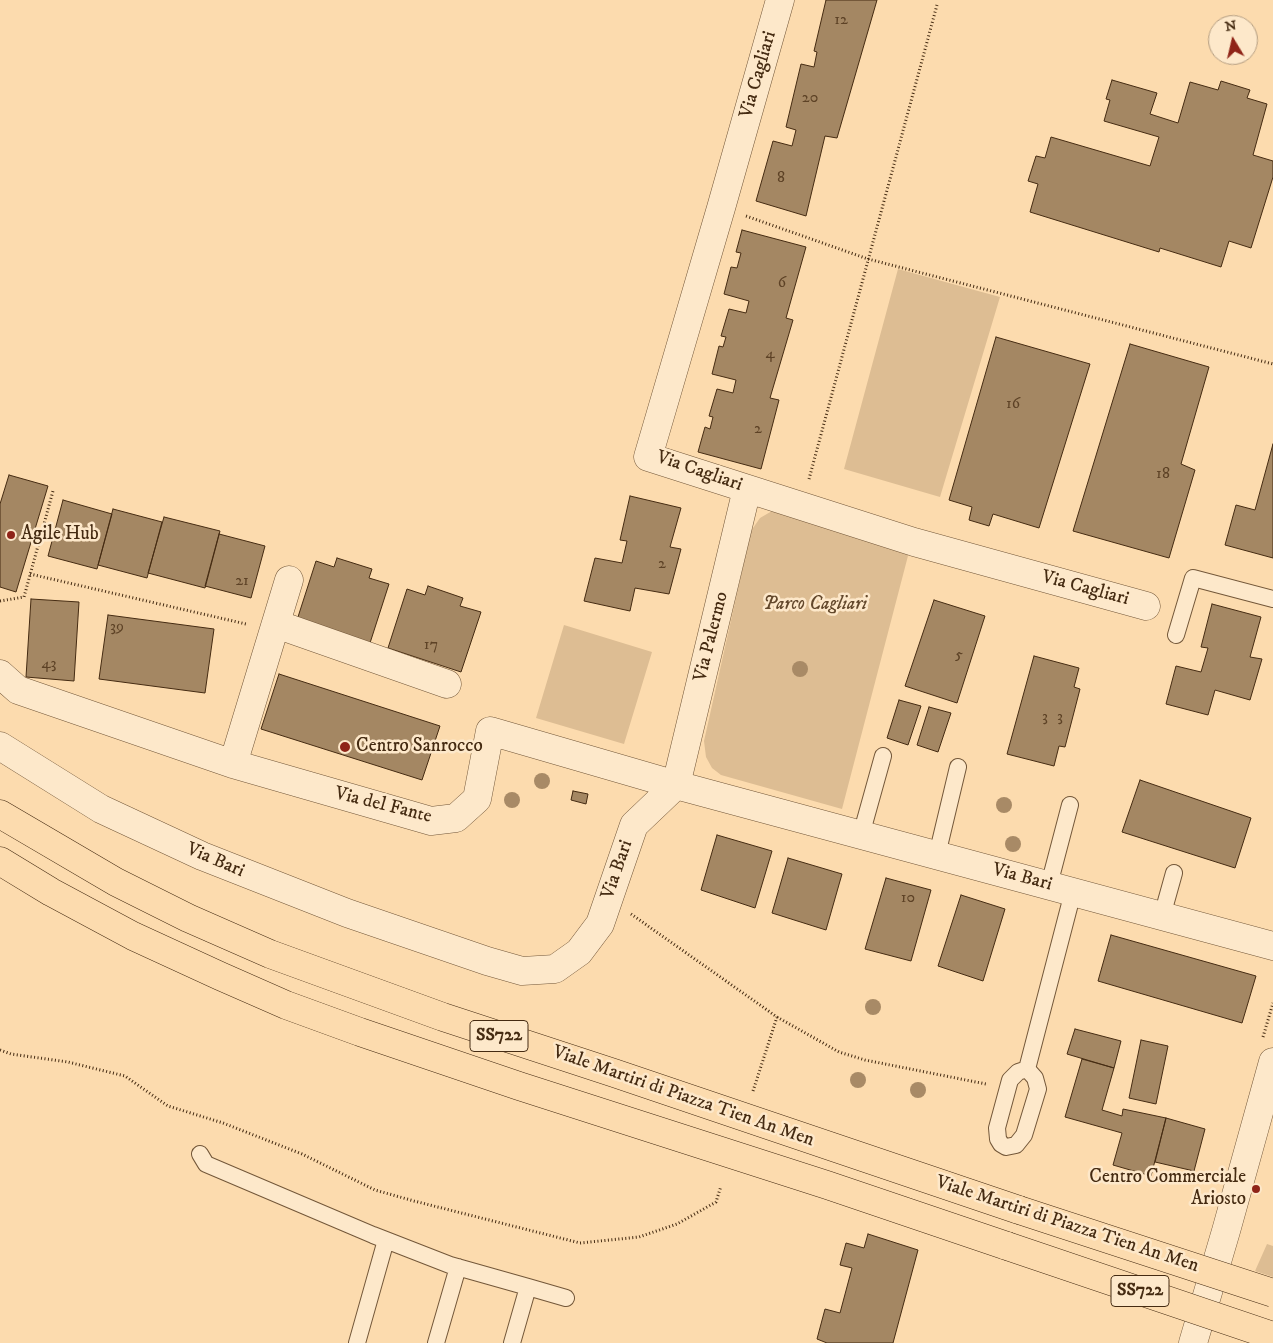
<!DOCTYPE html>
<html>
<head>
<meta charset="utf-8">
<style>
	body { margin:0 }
	#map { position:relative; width:1273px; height:1343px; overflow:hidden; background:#fcdbae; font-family:"IM FELL DW Pica",serif }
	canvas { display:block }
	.north { position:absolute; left:1208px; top:15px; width:50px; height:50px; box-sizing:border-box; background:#fde8ca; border:1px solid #b39c80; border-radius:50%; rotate:351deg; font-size:14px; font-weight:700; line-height:20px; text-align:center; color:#452b12 }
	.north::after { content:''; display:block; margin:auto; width:18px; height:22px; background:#8f2418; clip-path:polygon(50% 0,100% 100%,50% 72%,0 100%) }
</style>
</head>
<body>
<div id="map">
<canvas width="1273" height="1343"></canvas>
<div class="north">N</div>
</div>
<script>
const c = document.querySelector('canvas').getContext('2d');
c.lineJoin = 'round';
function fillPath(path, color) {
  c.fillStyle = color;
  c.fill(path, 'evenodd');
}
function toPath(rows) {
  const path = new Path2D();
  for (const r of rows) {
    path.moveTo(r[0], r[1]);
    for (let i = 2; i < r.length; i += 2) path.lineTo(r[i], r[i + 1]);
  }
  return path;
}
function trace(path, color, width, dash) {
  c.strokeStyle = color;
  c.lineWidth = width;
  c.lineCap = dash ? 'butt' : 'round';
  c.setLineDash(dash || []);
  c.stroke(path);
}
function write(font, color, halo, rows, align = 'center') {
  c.font = font + ' "IM FELL DW Pica",serif';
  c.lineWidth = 5;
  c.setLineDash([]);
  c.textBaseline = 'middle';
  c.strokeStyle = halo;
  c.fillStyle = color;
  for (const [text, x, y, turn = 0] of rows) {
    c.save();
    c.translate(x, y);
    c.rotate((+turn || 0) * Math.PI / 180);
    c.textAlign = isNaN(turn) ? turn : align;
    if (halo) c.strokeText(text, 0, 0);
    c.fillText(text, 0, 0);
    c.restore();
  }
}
fillPath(toPath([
	[898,269,1000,297,940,497,844,469],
	[772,511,909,552,842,809,721,775,712,768,706,757,704,741,751,531,760,518],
	[564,625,652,652,624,744,536,718],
	[1267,1244,1273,1246,1273,1277,1255,1271]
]), '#ddbd93');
const building = toPath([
	[826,0,877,0,837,138,825,136,806,216,756,201,773,141,792,146,796,130,786,127,801,64,814,67,817,52,814,51,826,0],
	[1112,80,1157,93,1150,114,1178,123,1190,82,1218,90,1221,81,1250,90,1247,98,1267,104,1253,155,1273,161,1273,177,1251,248,1229,241,1221,267,1160,248,1159,252,1030,212,1038,184,1028,181,1036,156,1045,158,1051,137,1150,166,1159,137,1104,121,1110,100,1106,99,1112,80],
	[742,230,806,247,786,318,793,320,770,398,779,400,761,469,698,452,705,427,710,429,713,417,709,416,717,389,733,393,736,380,712,374,719,346,723,347,726,337,721,336,729,309,746,313,749,301,724,294,731,267,737,268,741,253,736,252,742,230],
	[996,337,1090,364,1039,528,993,514,989,526,969,520,972,507,949,500,996,337],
	[1130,344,1209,367,1181,464,1195,470,1169,558,1073,531,1130,344],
	[1273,444,1273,558,1225,545,1236,505,1255,510,1273,444],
	[9,475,48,486,16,592,0,587,0,504,9,475],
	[630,496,681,508,670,547,681,549,669,594,635,588,630,611,584,601,595,558,622,563,627,541,620,540,630,496],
	[63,500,112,514,97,569,48,556,63,500],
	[113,509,162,522,147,578,98,565,113,509],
	[164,517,220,531,205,588,148,573,164,517],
	[219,534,265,546,251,598,205,586,219,534],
	[337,558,372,569,369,578,389,584,370,643,297,620,316,561,334,567,337,558],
	[428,586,463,598,460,606,481,612,461,672,388,648,407,589,425,595,428,586],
	[31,599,79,602,74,681,26,677,31,599],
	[934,600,985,616,957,703,905,686,934,600],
	[1212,604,1261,617,1250,657,1262,659,1250,700,1215,690,1208,715,1166,704,1176,666,1201,672,1208,648,1201,647,1212,604],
	[108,615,214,629,205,693,99,679,108,615],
	[1034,656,1079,668,1074,687,1080,689,1065,747,1059,746,1054,766,1007,754,1034,656],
	[279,674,440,726,422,780,261,729,279,674],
	[899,700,921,706,908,745,887,738,899,700],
	[929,707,951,713,938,752,917,745,929,707],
	[1140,780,1251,818,1235,868,1122,832,1140,780],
	[573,791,588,794,586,804,571,800,573,791],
	[717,835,772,851,755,908,701,890,717,835],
	[788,858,842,874,826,930,772,913,788,858],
	[886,878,931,890,911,961,865,949,886,878],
	[961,895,1005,909,983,981,938,966,961,895],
	[1111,935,1256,976,1242,1023,1098,981,1111,935],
	[1075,1029,1121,1041,1114,1068,1067,1054,1075,1029],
	[1141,1040,1168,1046,1156,1104,1129,1098,1141,1040],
	[1082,1059,1114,1068,1102,1110,1122,1116,1123,1109,1166,1118,1151,1176,1113,1165,1122,1133,1065,1117,1082,1059],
	[1166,1118,1205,1129,1194,1171,1155,1162,1166,1118],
	[868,1234,918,1250,893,1343,827,1343,817,1339,825,1309,840,1313,852,1268,840,1265,846,1243,864,1248,868,1234]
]);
fillPath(building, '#a48763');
trace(building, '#452b12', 1);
const lane = toPath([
	[1176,635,1193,578,1273,599],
	[861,835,883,756],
	[937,855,958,767],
	[1049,885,1070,805],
	[1162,916,1174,873],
	[1027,1069,1018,1072,1010,1080,997,1128,998,1139,1001,1144,1006,1147,1016,1145,1024,1135,1038,1089,1035,1078,1027,1069,1073,892],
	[200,1154,206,1164,373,1235,450,1265,528,1287,512,1343],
	[528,1287,566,1298],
	[357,1343,386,1240],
	[436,1343,458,1267]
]);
const street = toPath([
	[780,0,721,208,648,457,914,542,1146,606],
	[276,624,447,684],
	[0,674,18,690,233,764,431,821,456,818,477,799,490,731,676,785,1273,946],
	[0,746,101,809,202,856,347,913,487,961,522,971,555,969,579,952,600,924,634,825,676,785],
	[233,764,289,580],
	[676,785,747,489],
	[1193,1343,1226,1231,1273,1062]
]);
const highway = toPath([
	[0,814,116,882,188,918,270,954,443,1017,614,1073,1019,1210],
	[0,861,51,892,133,936,220,976,286,1005,360,1032,519,1086,827,1185,1007,1246]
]);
trace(lane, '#735739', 18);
trace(street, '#735739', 29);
trace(highway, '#452b12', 29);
trace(toPath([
	[746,216,868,259,1273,364],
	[809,479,937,5],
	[30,574,246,624],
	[0,601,24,597,53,491],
	[631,914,777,1017,753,1091],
	[777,1017,839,1052,865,1060,986,1084],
	[1263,1037,1273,1003],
	[0,1050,11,1054,68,1062,125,1076,168,1106,223,1123,302,1154,375,1190,414,1201,580,1243,639,1237,677,1224,716,1202,721,1186]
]), '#452b12', 3, [1, 2.5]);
trace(lane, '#fde8ca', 16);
trace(street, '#fde8ca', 28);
trace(highway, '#fcdbae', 28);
const highwayBridge = toPath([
	[1019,1210,1273,1293],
	[1007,1246,1273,1336]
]);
trace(highwayBridge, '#452b12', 29, []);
trace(highwayBridge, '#fcdbae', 28);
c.fillStyle = '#a88a66';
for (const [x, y] of [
	[800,669],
	[542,781],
	[512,800],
	[1004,805],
	[1013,844],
	[873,1007],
	[858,1080],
	[918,1090]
]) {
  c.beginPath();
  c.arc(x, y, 8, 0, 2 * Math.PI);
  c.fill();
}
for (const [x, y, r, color] of [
	[11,535,5,"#8f2418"],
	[345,747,6,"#8f2418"],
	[1256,1189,5,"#8f2418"]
]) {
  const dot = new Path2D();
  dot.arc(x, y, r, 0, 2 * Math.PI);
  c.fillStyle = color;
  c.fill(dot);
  trace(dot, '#fde8ca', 2);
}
write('16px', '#5d4226', null, [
	["12",841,21],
	["20",810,99],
	["8",781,179],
	["6",782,284],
	["4",770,355],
	["16",1013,405],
	["2",758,430],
	["18",1163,475],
	["2",662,565],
	["21",242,582],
	["39",117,628],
	["17",431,646],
	["5",959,656],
	["43",49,665],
	["3",1045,718],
	["3",1060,718],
	["10",908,899]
]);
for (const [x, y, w] of [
	[499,1036,58],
	[1140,1291,58]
]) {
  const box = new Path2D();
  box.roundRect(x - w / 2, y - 15.5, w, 31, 4);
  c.fillStyle = '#fde8ca';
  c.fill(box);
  trace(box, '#452b12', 1);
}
write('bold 18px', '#452b12', null, [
	["SS722",499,1036],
	["SS722",1140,1291]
]);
write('19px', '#452b12', '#fde8ca', [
	["Via Cagliari",759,75,-74],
	["Via Cagliari",699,472,19],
	["Via Cagliari",1085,589,15],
	["Via Palermo",712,637,-76],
	["Via del Fante",383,806,14],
	["Via Bari",215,861,23],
	["Via Bari",618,870,-71],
	["Via Bari",1022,878,15],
	["Viale Martiri di Piazza Tien An Men",683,1097,19],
	["Viale Martiri di Piazza Tien An Men",1067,1225,18]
]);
write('19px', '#452b12', '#fde8ca', [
	["Agile Hub",21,535],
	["Centro Sanrocco",356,747],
	["Centro Commerciale",1246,1178,"right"],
	["Ariosto",1246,1200,"right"]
], 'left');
write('italic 19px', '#63482c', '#fde8ca', [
	["Parco Cagliari",815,605]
]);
</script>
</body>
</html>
